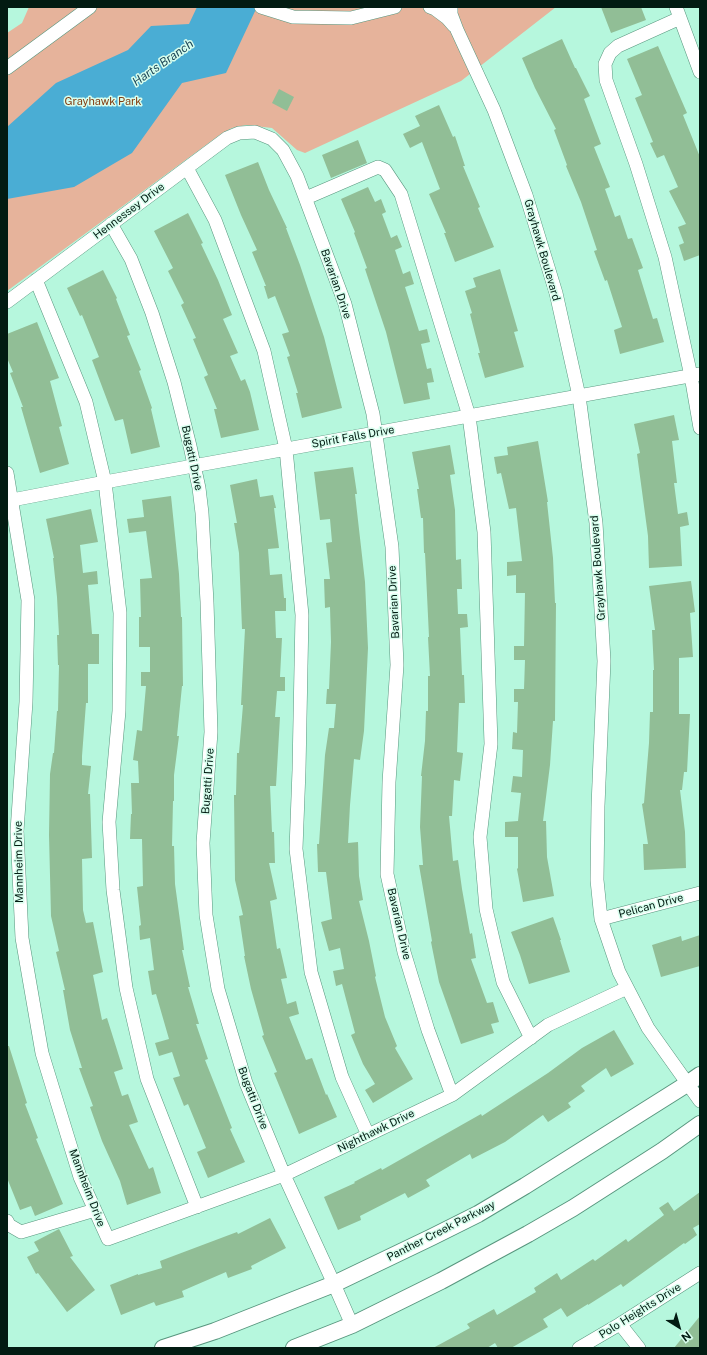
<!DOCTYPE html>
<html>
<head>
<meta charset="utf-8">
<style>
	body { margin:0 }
	#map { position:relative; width:707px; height:1355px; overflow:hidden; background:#b6f7dd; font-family:"Public Sans",sans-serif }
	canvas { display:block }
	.frame { position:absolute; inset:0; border:8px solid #021b12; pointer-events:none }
	.north { position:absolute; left:659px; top:1307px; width:40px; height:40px; -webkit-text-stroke:3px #d8feee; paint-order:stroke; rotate:143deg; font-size:11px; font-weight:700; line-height:16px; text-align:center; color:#021b12 }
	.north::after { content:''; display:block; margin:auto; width:14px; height:18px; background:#021b12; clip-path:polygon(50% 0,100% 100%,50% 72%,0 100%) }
</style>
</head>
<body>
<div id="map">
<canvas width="707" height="1355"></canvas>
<div class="frame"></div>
<div class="north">N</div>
</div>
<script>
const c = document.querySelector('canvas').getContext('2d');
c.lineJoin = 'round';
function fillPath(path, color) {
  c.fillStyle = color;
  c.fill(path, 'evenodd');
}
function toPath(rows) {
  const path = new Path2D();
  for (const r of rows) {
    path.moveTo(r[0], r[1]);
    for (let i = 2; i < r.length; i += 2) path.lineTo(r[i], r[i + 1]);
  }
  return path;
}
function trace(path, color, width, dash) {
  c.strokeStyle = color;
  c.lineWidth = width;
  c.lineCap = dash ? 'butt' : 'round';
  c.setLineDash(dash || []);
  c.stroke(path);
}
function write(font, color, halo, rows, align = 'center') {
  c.font = font + ' "Public Sans",sans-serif';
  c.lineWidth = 3;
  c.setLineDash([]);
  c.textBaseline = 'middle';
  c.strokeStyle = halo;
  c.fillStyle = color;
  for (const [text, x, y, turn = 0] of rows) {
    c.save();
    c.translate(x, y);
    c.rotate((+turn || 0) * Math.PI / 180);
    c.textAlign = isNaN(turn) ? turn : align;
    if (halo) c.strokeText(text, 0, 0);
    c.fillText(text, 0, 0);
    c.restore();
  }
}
fillPath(toPath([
	[29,7,556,7,461,81,305,153,297,150,272,128,246,125,232,128,221,134,7,291,7,33,22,23]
]), '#e6b39b');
fillPath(toPath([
	[197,7,257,7,226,73,182,83,132,153,74,187,7,199,7,127,56,83,128,50,151,26,189,24]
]), '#4aadd4');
fillPath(toPath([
	[601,7,641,7,646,20,611,33],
	[562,39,575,68,576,68,590,96,584,99,601,144,594,147,610,187,605,189,615,217,620,215,628,239,632,238,643,268,638,270,653,319,657,318,664,342,620,354,614,330,622,327,607,280,605,281,594,251,597,250,581,202,566,166,567,165,554,130,556,129,535,88,522,58],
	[658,46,687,113,683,115,700,157,700,255,684,261,679,245,684,243,678,227,686,224,669,191,678,187,664,155,657,158,650,143,653,142,635,98,642,95,627,59],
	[279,89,294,97,287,111,272,103],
	[439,105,453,137,455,136,465,166,463,166,480,207,478,208,494,247,455,262,444,233,446,233,429,194,440,189,422,142,410,148,403,134,420,126,415,116],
	[358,140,367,163,331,178,322,155],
	[258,162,269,190,287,228,286,228,300,265,324,337,342,408,302,418,296,393,298,393,287,357,290,356,282,334,289,332,275,296,268,299,264,286,266,286,252,252,257,250,241,215,225,175],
	[368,187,375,202,381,199,386,212,382,214,391,238,397,235,402,247,395,250,403,274,410,271,414,284,405,287,419,331,427,329,430,342,421,344,427,369,431,368,434,382,427,383,430,399,404,404,386,332,365,269,367,268,354,233,355,232,341,199],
	[188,213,203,243,201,244,218,280,232,315,223,319,238,353,230,356,241,381,245,379,250,392,259,430,221,438,214,409,217,409,204,377,208,375,193,339,196,338,181,305,184,303,168,271,173,268,154,231],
	[500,269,518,331,514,332,524,367,485,378,478,353,480,353,470,314,472,313,465,291,476,287,473,278],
	[103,270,117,298,116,299,130,335,127,336,141,370,139,371,152,408,151,409,160,447,131,454,123,419,115,421,92,360,99,357,82,315,80,316,67,288],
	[37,322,59,378,50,381,62,426,59,427,69,464,40,473,21,407,23,407,10,373,13,372,7,358,7,334],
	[674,415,679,440,672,441,677,483,674,483,678,514,687,512,689,525,680,527,682,566,649,568,648,536,637,454,640,453,634,424],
	[538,441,548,502,547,502,553,558,555,603,556,603,555,721,553,721,550,765,543,821,546,821,547,857,554,896,523,902,517,869,518,868,518,837,505,837,505,822,518,821,521,793,511,792,513,776,522,777,523,750,512,749,513,732,517,733,518,702,514,702,514,689,524,689,525,660,514,660,514,646,524,646,525,593,516,593,516,575,507,576,507,562,522,561,516,508,509,509,501,473,497,474,494,457,508,455,507,447],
	[450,445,455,474,450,475,455,510,456,560,461,559,462,589,457,589,458,614,467,614,468,627,460,628,462,675,464,675,465,703,459,703,457,752,463,753,460,781,454,780,452,816,449,816,453,861,458,860,462,889,470,934,472,933,476,958,471,959,487,1003,493,1002,499,1022,491,1024,494,1033,461,1044,439,982,431,942,432,941,419,865,423,865,420,827,422,776,421,776,425,741,426,711,428,711,428,676,430,676,428,637,429,637,425,553,424,553,423,518,421,518,417,489,419,489,412,452],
	[353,467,357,494,355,494,365,582,368,648,364,731,360,760,354,759,350,805,348,843,358,842,359,876,363,900,359,901,369,941,376,976,375,977,385,1017,397,1046,395,1048,413,1079,373,1103,365,1090,375,1084,363,1064,351,1035,355,1033,342,984,336,986,333,971,344,969,340,948,329,951,321,922,332,919,326,872,318,872,317,844,319,844,325,755,329,728,334,728,336,704,326,704,327,689,329,689,331,642,330,607,325,608,324,579,330,579,326,543,332,542,330,519,320,520,314,472],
	[257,479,260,497,273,495,276,508,274,508,279,548,268,549,270,575,282,574,284,598,286,598,286,611,275,611,276,638,282,638,280,677,285,677,285,691,277,691,275,717,280,717,276,786,270,786,272,832,274,832,275,863,269,863,277,899,270,901,277,949,280,948,287,978,281,979,287,1004,296,1001,299,1014,289,1017,306,1060,312,1058,326,1095,327,1094,337,1117,299,1134,274,1073,277,1072,262,1036,264,1035,251,989,244,956,245,956,239,916,243,915,235,880,234,795,236,795,237,753,239,753,243,705,241,705,245,629,242,629,239,553,234,523,237,523,230,485],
	[171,496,179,574,181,617,182,617,183,686,182,686,177,736,179,736,174,775,174,801,173,801,172,846,174,846,175,884,184,950,182,950,190,987,188,987,199,1024,196,1024,208,1059,205,1060,232,1128,230,1129,245,1162,208,1178,197,1152,206,1148,188,1104,184,1106,173,1078,180,1076,172,1052,159,1056,155,1043,169,1039,156,994,152,995,148,971,154,970,150,938,140,940,139,926,141,925,137,887,143,886,142,839,130,839,131,814,132,814,131,783,139,783,138,761,133,760,137,730,142,731,146,686,141,686,141,672,150,672,150,647,139,647,139,617,141,617,140,579,152,578,146,531,129,533,127,519,144,517,142,500],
	[91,509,98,542,80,545,83,573,97,571,98,584,88,585,92,634,99,634,99,664,88,664,88,703,86,703,82,756,82,765,91,766,88,794,90,794,92,858,82,859,83,910,86,923,93,922,103,972,93,975,102,1020,107,1018,123,1069,114,1072,122,1096,128,1094,138,1122,129,1125,149,1169,153,1167,161,1193,127,1205,120,1181,102,1141,90,1107,93,1106,79,1068,82,1068,70,1030,63,990,65,990,56,952,59,951,51,916,49,835,50,774,53,753,54,753,57,711,58,711,59,665,58,665,57,635,59,635,57,597,53,558,54,558,46,519],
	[691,581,695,612,690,613,693,657,679,658,679,714,690,714,687,772,684,772,682,790,680,790,685,832,686,868,644,870,643,844,648,844,642,804,644,803,649,743,650,712,653,712,653,670,654,670,652,630,655,630,649,586],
	[553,917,561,940,560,940,570,972,529,984,520,955,511,932],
	[700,935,700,966,661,977,652,945,681,936,682,941],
	[614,1030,634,1064,611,1077,606,1068,581,1086,585,1091,568,1103,571,1107,548,1122,543,1115,505,1142,472,1159,470,1154,426,1180,430,1186,408,1198,405,1193,360,1216,361,1220,338,1230,324,1197,355,1183,354,1182,381,1168,382,1170,481,1114,482,1116,548,1073,582,1048],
	[7,1046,9,1046,27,1103,25,1104,38,1138,36,1139,63,1204,35,1216,31,1206,20,1210,7,1178],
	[700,1192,700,1224,693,1228,697,1235,685,1244,684,1243,623,1287,621,1284,588,1305,588,1304,567,1317,561,1308,543,1319,548,1327,511,1348,498,1348,495,1343,487,1348,433,1348,470,1328,467,1324,494,1309,497,1315,536,1292,534,1288,557,1273,561,1280,593,1259,595,1261,626,1239,628,1242,664,1215,659,1208,668,1202,674,1211],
	[270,1218,286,1248,251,1266,252,1269,228,1278,226,1272,182,1291,184,1297,156,1306,154,1302,121,1315,110,1285,138,1274,138,1275,162,1268,160,1261,237,1232,238,1234],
	[59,1229,73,1256,70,1257,95,1290,67,1312,38,1273,36,1274,27,1257,39,1251,34,1242],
	[700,1316,700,1348,674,1348]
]), '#91be96');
const minor = toPath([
	[261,7,293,17,351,18,395,7],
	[430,7,435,9,447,18,454,26],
	[451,7,451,14,457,30,494,110,526,195,556,293,579,396,596,523,604,661,598,806,597,880,601,919,619,972,648,1028,700,1101],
	[676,7,700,72],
	[680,18,618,46,610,53,605,64,606,80,636,164,665,257,691,376,700,428],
	[7,68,90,7],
	[187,168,215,220,264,351,286,449,302,615,299,770,296,849,311,972,342,1077,368,1135],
	[306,198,378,167,385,170,401,194,469,416,484,532,491,744,480,837,486,909,503,982,531,1038],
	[111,224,131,259,152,313,174,382,190,446,199,488,202,513,207,602,211,732,203,843,206,915,218,989,246,1083,284,1175,334,1284,352,1325],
	[36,280,86,402,105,482,120,613,119,711,109,822,113,890,126,988,147,1079,197,1207],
	[7,302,227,138,239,133,255,132,272,139,283,150,297,176,345,304,373,414,392,547,397,665,389,782,387,874,404,952,428,1030,452,1095],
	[7,473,28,600,26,702,17,831,22,938,42,1053,80,1177,108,1239,284,1175,452,1095,548,1025,627,988],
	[7,501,105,482,700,374],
	[601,919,700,893],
	[7,1221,9,1225,21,1232,95,1210],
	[620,1324,639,1348],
	[579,1348,620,1324,700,1273]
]);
const major = toPath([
	[163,1348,215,1331,334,1284,432,1237,478,1214,525,1186,687,1084,700,1075],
	[294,1348,352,1325,441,1281,528,1234,573,1208,662,1151,700,1124]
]);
trace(minor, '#58967e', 14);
trace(major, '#58967e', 18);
trace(minor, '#fff', 13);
trace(major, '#fff', 16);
write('11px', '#823c11', '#d8feee', [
	["Grayhawk Park",103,102]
]);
write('11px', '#021b12', '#d8feee', [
	["Hennessey Drive",129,211,-37],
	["Grayhawk Boulevard",542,250,74],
	["Bavarian Drive",336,284,71],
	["Spirit Falls Drive",353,437,-10],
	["Bugatti Drive",192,458,78],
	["Grayhawk Boulevard",598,568,-94],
	["Bavarian Drive",394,602,-93],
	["Bugatti Drive",208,781,-86],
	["Mannheim Drive",19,862,-91],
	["Pelican Drive",651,906,-15],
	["Bavarian Drive",399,924,77],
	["Bugatti Drive",253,1098,69],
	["Nighthawk Drive",376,1131,-26],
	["Mannheim Drive",87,1188,69],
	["Panther Creek Parkway",441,1231,-27],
	["Polo Heights Drive",640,1311,-32]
]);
write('italic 12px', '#1d4859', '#d8feee', [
	["Harts Branch",163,63,-35]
]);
</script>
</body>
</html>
